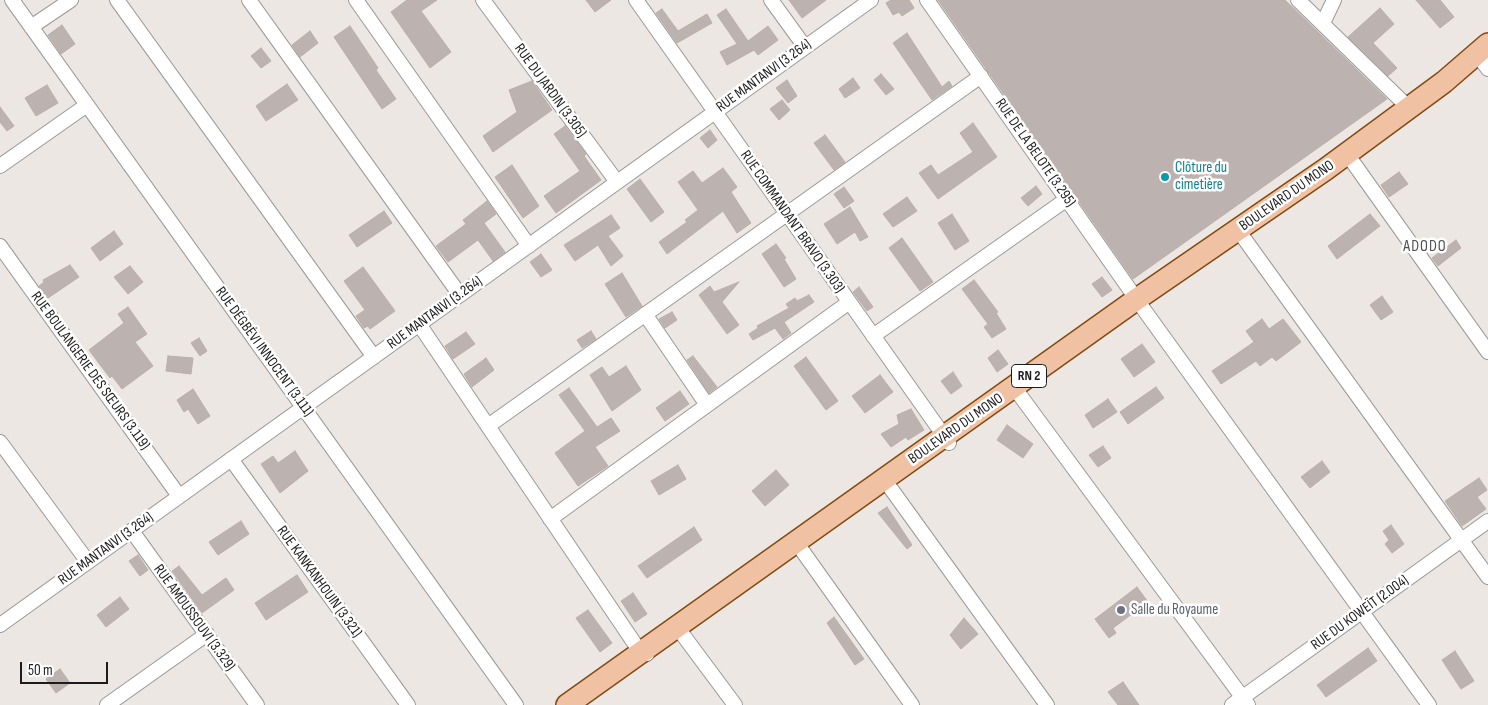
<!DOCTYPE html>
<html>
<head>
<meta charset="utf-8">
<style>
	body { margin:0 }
	#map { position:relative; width:1488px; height:705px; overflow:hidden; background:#ece7e2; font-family:"Sofia Sans Condensed",sans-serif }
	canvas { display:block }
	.scale { position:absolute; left:20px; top:662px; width:88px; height:22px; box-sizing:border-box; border:2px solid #1c1c1c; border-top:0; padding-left:6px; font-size:15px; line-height:18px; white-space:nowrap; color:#1c1c1c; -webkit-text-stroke:4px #fff; paint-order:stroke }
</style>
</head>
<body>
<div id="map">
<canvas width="1488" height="705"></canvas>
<div class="scale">50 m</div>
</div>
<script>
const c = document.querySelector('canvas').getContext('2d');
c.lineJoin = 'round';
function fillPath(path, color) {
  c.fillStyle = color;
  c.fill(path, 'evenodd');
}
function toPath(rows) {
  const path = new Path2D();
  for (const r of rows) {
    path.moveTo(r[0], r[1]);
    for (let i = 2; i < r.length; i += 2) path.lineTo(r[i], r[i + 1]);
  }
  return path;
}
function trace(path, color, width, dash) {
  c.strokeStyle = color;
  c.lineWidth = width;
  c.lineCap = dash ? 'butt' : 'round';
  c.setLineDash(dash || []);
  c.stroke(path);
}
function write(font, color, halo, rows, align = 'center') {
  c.font = font + ' "Sofia Sans Condensed",sans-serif';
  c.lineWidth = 5;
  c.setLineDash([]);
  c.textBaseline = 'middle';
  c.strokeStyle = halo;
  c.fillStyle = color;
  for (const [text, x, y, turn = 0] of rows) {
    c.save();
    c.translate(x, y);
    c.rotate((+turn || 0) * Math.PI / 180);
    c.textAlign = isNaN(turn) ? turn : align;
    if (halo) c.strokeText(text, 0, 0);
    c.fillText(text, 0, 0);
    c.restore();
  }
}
const building = toPath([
	[407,0,437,0,421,11,451,52,430,68,391,12,407,0],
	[586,0,611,0,595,12,586,0],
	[789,0,826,0,802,18,789,0],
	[891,0,909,0,914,8,902,16,899,12,893,15,886,3,891,0],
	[938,0,1285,0,1387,99,1133,279,938,0],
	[1416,0,1440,0,1454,17,1440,28,1416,0],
	[1380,8,1394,24,1373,43,1397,68,1388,76,1348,37,1380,8],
	[662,9,678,31,707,14,712,23,677,43,656,13,662,9],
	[726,9,748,41,768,26,778,40,758,55,754,50,727,65,720,52,737,44,717,15,726,9],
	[62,25,75,44,61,54,48,35,62,25],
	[350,26,378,68,376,70,396,99,382,109,334,37,350,26],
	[310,31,318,43,300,57,292,45,310,31],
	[907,33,942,87,949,81,952,86,932,100,893,43,907,33],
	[261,48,271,61,261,68,251,56,261,48],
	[881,74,894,89,886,95,874,80,881,74],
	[853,78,860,88,845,98,839,89,853,78],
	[787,80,797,96,788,103,776,88,787,80],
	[532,81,552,110,493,152,483,136,517,112,509,90,532,81],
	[287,84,298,100,266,121,256,106,287,84],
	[47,85,58,103,36,116,25,98,47,85],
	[782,100,790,110,779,120,770,109,782,100],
	[0,107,14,126,7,131,0,122,0,107],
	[973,123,997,157,938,199,919,173,931,165,938,175,973,152,960,133,973,123],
	[565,126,586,154,584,156,601,180,556,213,544,196,580,171,554,134,565,126],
	[710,130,717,140,708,148,700,138,710,130],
	[825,135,845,162,834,170,814,143,825,135],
	[512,165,539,206,523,218,495,177,512,165],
	[723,168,737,187,731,192,751,223,737,233,723,211,667,254,659,242,687,222,685,220,698,210,678,182,693,171,702,183,723,168],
	[1399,172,1408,184,1389,197,1381,185,1399,172],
	[640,179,664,212,651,222,627,189,640,179],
	[1036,186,1042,194,1028,206,1021,198,1036,186],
	[844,187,854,201,844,208,834,194,844,187],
	[907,197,917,211,893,227,883,214,907,197],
	[487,201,496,214,484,223,505,252,493,261,478,240,448,262,436,246,466,224,463,220,487,201],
	[850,207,868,237,860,241,855,232,837,244,824,224,850,207],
	[384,211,392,223,357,247,349,235,384,211],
	[952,214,969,241,955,250,938,223,952,214],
	[1370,214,1380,226,1337,259,1328,246,1370,214],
	[611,215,620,228,608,236,623,256,611,266,598,245,575,261,564,245,611,215],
	[114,231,123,244,100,261,91,248,114,231],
	[902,238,933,282,920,291,889,248,902,238],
	[1456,240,1461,248,1438,266,1432,258,1456,240],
	[776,244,786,258,784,259,796,279,784,287,762,254,776,244],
	[541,254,552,270,541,277,530,262,541,254],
	[70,265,79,277,48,298,39,286,44,282,43,280,70,265],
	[130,266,143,282,128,294,114,277,130,266],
	[363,267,395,311,370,329,368,326,364,328,356,316,365,310,344,281,363,267],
	[622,273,642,306,626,317,605,284,622,273],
	[1102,277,1112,290,1102,297,1092,284,1102,277],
	[974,280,998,312,996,313,1006,329,992,338,984,327,988,324,962,289,974,280],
	[739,282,722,302,739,325,727,334,699,295,710,286,714,292,739,282],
	[859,287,873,307,867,311,853,292,859,287],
	[809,295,814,302,784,322,791,333,783,339,775,328,753,340,749,334,758,328,757,326,789,308,786,304,795,298,797,301,809,295],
	[1382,296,1393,312,1381,320,1370,305,1382,296],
	[128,307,147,334,135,342,153,366,122,389,112,376,110,378,89,350,124,323,118,314,128,307],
	[672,312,677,320,665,328,659,319,672,312],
	[1262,319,1269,329,1283,319,1301,342,1276,361,1272,357,1260,366,1256,361,1221,384,1212,371,1254,342,1246,331,1262,319],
	[591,331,596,339,582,348,577,340,591,331],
	[466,332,475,344,453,359,445,346,466,332],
	[199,338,207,351,200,356,191,343,199,338],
	[1142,344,1155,362,1134,377,1121,359,1142,344],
	[998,350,1008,364,997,372,988,358,998,350],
	[168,356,193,358,191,374,166,371,168,356],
	[693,356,717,387,709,393,687,360,693,356],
	[806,357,838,401,826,410,794,366,806,357],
	[486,358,494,370,472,387,464,374,486,358],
	[626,366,641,390,612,411,590,375,602,367,609,377,626,366],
	[953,372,962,386,951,394,941,381,953,372],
	[880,375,893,392,865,413,852,396,880,375],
	[1156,387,1164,398,1128,424,1120,412,1156,387],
	[569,388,597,427,611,418,620,431,595,447,608,466,578,486,555,453,585,431,559,395,569,388],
	[193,389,210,416,198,424,188,409,184,412,177,400,193,389],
	[680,391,689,404,665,421,656,408,680,391],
	[1108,399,1117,412,1093,428,1085,415,1108,399],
	[911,409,924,430,908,440,906,437,891,447,881,434,899,424,897,415,911,409],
	[1007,425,1033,444,1023,458,997,440,1007,425],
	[1103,446,1111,458,1098,467,1089,455,1103,446],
	[295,451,308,471,280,493,261,464,273,456,278,463,295,451],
	[1322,461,1330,472,1310,488,1301,477,1322,461],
	[678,465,686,479,659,495,651,481,678,465],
	[776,470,789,485,765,506,752,491,776,470],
	[1479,478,1487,490,1477,497,1486,509,1462,526,1445,501,1479,478],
	[887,507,912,545,907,549,878,513,887,507],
	[241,521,249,534,218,555,209,542,241,521],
	[1391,525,1404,544,1392,553,1385,544,1389,540,1383,531,1391,525],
	[694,527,702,540,647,578,638,566,694,527],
	[138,555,148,570,140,576,129,561,138,555],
	[179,566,202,595,226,578,234,590,202,613,172,571,179,566],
	[297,575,308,592,266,620,255,603,297,575],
	[1137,587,1148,602,1113,628,1116,633,1109,638,1095,619,1137,587],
	[633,593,647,614,635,622,621,601,633,593],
	[120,597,129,609,106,627,97,615,120,597],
	[588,610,612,643,600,652,576,618,588,610],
	[834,617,864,659,855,665,827,623,834,617],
	[964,618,978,634,961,649,950,635,964,618],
	[1368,648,1377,661,1326,697,1317,685,1368,648],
	[1455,651,1474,681,1461,689,1442,660,1455,651],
	[60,669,70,683,56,693,46,679,60,669],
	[1123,682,1139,705,1118,705,1108,692,1123,682]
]);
fillPath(building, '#bcb3b0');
trace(building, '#bcada7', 1);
const street = toPath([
	[12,0,516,705],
	[117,0,374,357],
	[249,0,460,295],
	[356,0,529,246],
	[483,0,617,182],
	[636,0,949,443],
	[771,0,805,47],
	[927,0,1142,307,1429,705],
	[1298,0,1409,108],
	[1323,23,1334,0],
	[31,27,71,0],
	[1482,61,1488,69],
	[1352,161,1488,352],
	[0,166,87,105],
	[1243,237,1488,577],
	[0,246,179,496],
	[645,314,707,405],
	[419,324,641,653,647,654],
	[873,336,1067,199],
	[1019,394,1248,705],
	[488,426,981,76],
	[0,442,88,562],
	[231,459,408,705],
	[889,486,1047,705],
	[550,519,848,303],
	[132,531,257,705],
	[801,549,912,705],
	[0,625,871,0],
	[683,635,735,705],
	[107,705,207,634],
	[1232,705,1488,521]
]);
const primary = toPath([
	[567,705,1137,299,1326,169,1444,82,1488,44]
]);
trace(street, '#999', 16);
trace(primary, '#824a11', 24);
trace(street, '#fff', 14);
trace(primary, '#f0c2a3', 21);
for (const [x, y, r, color] of [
	[1165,177,5,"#0f9aa8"],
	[1121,610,5,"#6b7280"]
]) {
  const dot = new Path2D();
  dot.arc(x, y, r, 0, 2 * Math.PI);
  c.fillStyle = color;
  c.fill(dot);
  trace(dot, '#fff', 2);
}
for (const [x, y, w] of [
	[1029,376,35]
]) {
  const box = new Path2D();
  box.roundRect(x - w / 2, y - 11.5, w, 23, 4);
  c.fillStyle = '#fff';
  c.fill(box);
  trace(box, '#1c1c1c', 1);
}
write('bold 14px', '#1c1c1c', null, [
	["RN 2",1029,376]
]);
write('15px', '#1c1c1c', '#fff', [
	["RUE MANTANVI (3.264)",764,76,-36],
	["RUE DU JARDIN (3.305)",550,91,54],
	["RUE DE LA BELOTE (3.295)",1035,153,55],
	["BOULEVARD DU MONO",1287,196,-35],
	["RUE COMMANDANT BRAVO (3.303)",792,222,55],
	["RUE MANTANVI (3.264)",435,313,-36],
	["RUE DÉGBÉVI INNOCENT (3.111)",264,352,54],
	["RUE BOULANGERIE DES SŒURS (3.119)",90,371,54],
	["BOULEVARD DU MONO",956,429,-35],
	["RUE MANTANVI (3.264)",106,549,-36],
	["RUE KANKANHOUIN (3.321)",319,582,54],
	["RUE DU KOWEÏT (2.004)",1360,613,-36],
	["RUE AMOUSSOUVI (3.329)",194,618,54]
]);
write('15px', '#0d838f', '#fff', [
	["Clôture du",1175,168],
	["cimetière",1175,185]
], 'left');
write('15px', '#5b616d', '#fff', [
	["Salle du Royaume",1131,610]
], 'left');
c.letterSpacing = '1px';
write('16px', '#4f4f4f', '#fff', [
	["ADODO",1425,247]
]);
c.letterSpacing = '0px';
</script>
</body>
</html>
